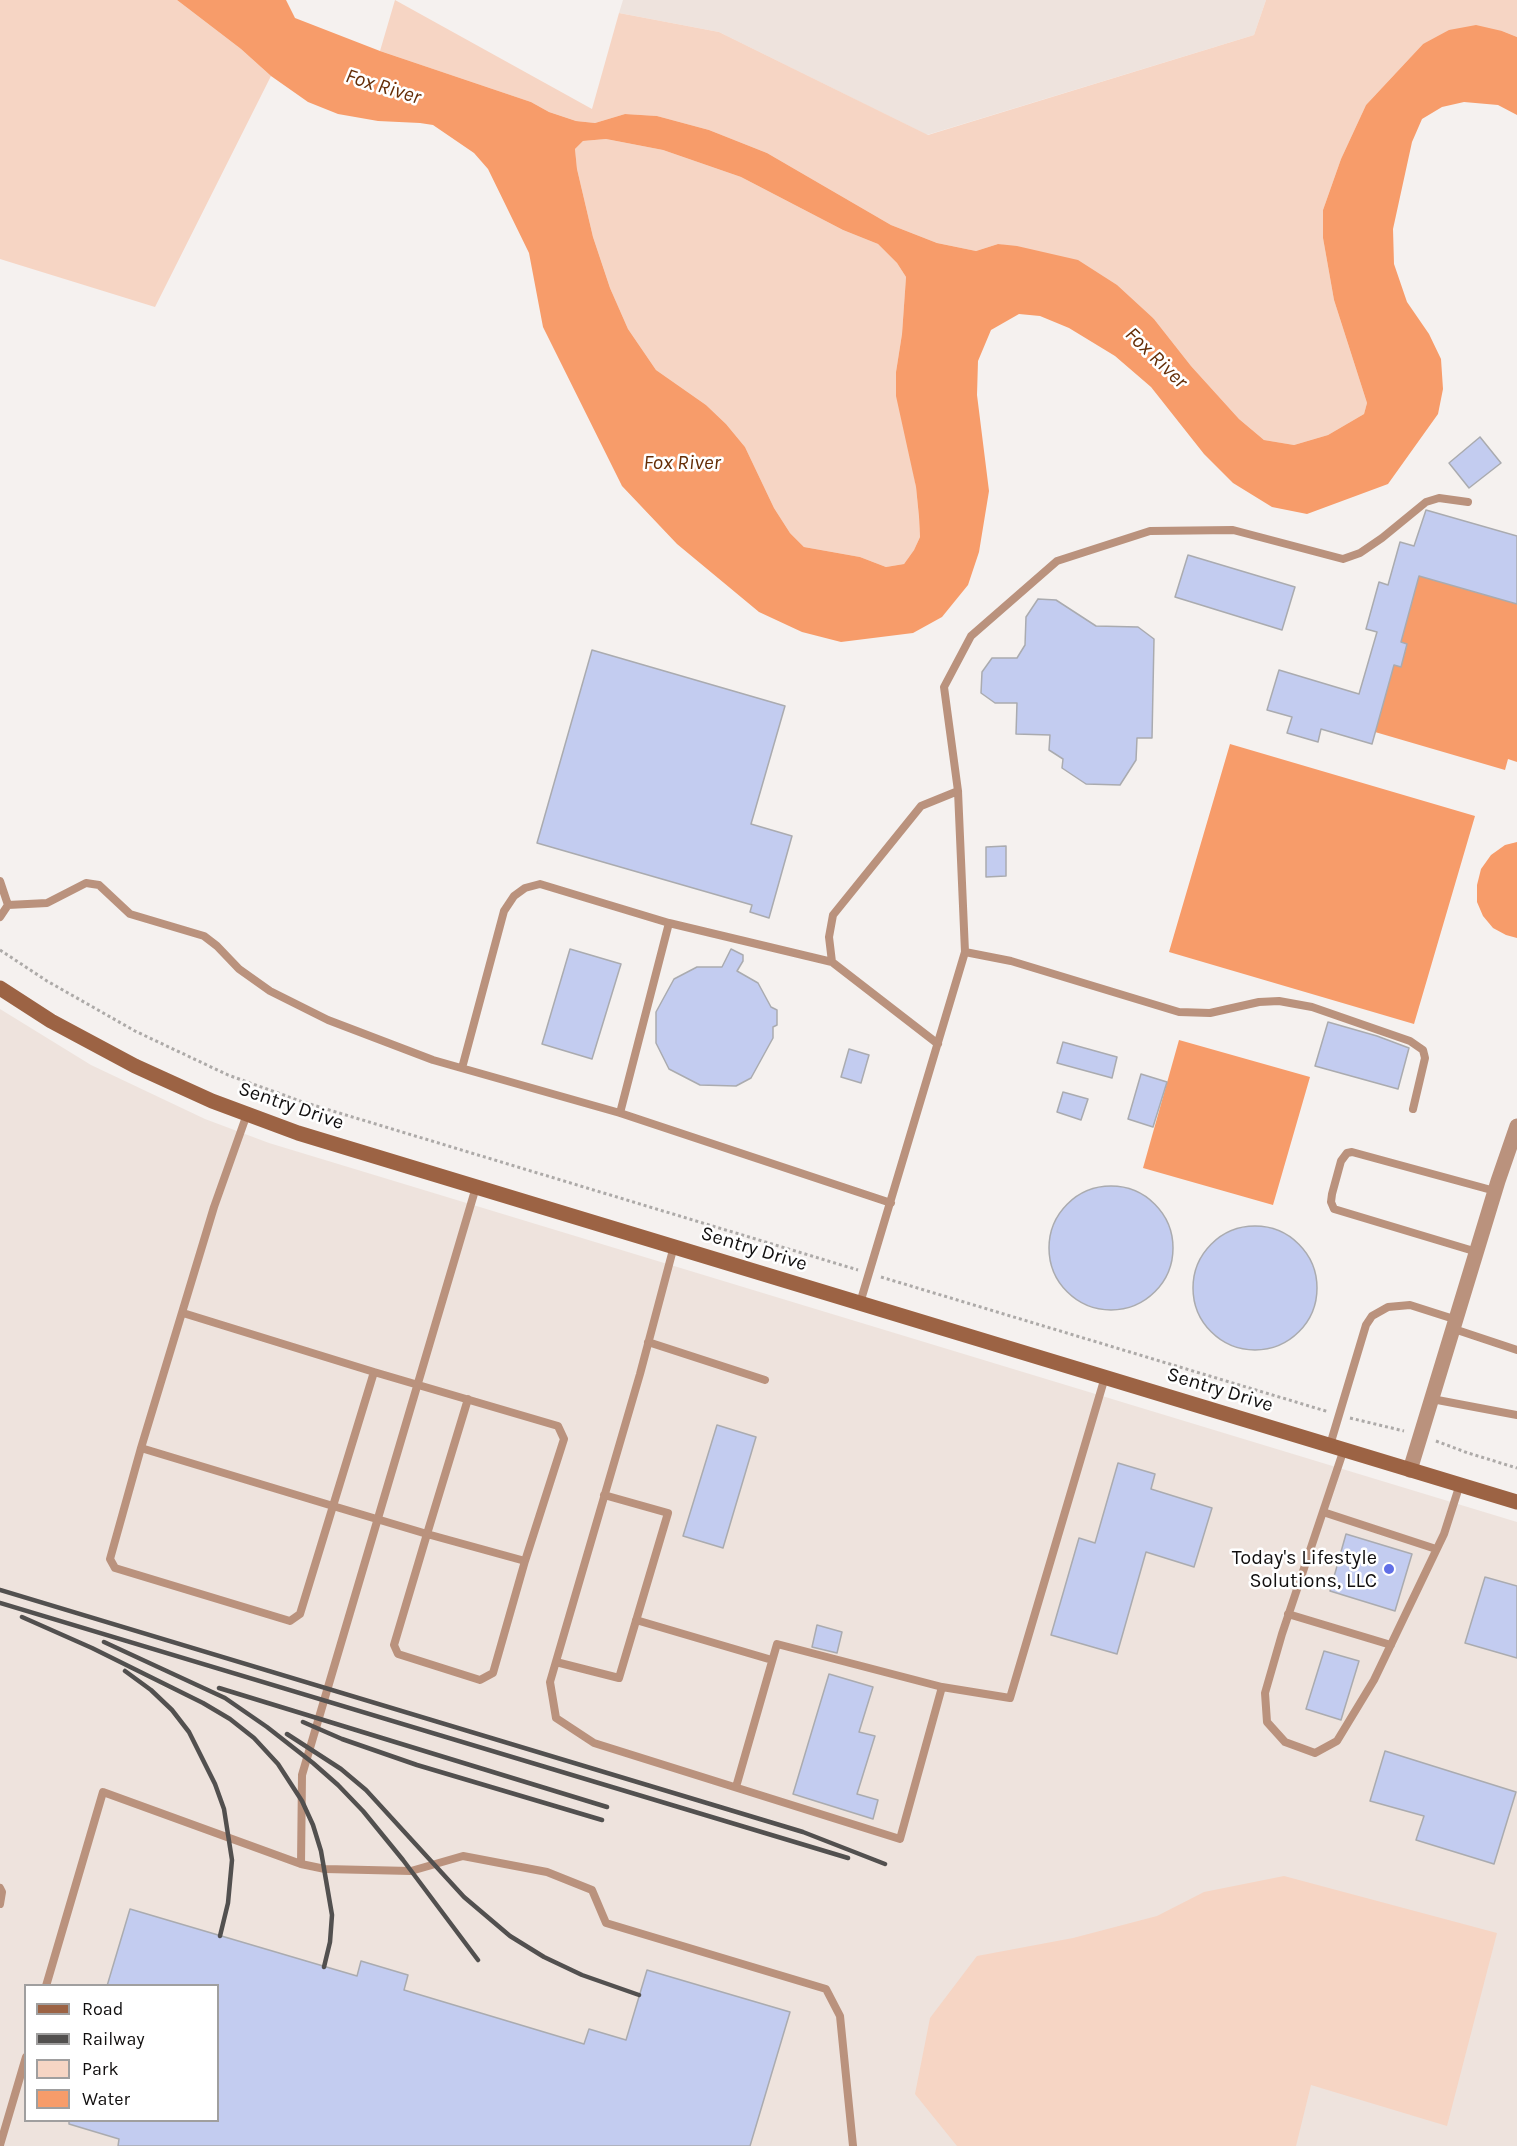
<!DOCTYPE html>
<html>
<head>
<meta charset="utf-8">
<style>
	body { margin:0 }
	#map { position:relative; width:1517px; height:2146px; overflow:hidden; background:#f5f1ef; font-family:Karla,sans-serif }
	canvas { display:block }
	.legend { position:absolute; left:24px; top:1984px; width:195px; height:138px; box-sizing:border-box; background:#fff; border:2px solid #a09f9f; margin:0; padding:8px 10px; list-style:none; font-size:18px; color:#110f0f }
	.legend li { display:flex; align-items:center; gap:12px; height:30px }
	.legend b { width:30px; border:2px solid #a09f9f }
</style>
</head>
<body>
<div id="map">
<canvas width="1517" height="2146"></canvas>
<ul class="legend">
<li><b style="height:8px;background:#9c6344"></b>Road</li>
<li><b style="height:8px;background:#52504f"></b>Railway</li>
<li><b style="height:16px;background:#f6d5c4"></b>Park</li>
<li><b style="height:16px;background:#f79c6a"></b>Water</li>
</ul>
</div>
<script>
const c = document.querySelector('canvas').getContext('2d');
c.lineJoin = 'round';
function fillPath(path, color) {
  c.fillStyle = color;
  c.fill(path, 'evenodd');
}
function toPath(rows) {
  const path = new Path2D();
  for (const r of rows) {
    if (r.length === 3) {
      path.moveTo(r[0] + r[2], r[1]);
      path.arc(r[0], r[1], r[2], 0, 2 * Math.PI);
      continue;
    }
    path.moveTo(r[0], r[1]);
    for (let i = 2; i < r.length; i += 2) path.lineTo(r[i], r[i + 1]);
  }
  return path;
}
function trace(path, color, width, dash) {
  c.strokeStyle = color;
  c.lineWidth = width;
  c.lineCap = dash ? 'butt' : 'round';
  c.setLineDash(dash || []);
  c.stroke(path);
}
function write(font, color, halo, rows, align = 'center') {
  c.font = font + ' Karla,sans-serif';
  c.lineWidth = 5;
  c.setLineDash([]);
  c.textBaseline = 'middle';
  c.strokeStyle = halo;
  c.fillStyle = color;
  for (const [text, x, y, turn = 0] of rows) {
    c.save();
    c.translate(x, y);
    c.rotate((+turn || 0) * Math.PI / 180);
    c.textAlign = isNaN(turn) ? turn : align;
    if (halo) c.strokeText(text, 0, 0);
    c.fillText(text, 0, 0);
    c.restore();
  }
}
fillPath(toPath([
	[623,0,1266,0,1254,35,927,135,719,32,619,13],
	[0,1009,91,1065,205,1119,269,1143,1517,1522,1517,2146,0,2146],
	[26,1986,218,1986,218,2120,26,2120]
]), '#eee3dd');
fillPath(toPath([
	[0,0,177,0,241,49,271,76,155,307,0,259],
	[395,0,592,109,619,13,719,32,928,135,1254,35,1266,0,1517,0,1517,37,1502,31,1423,44,1366,105,1341,159,1323,210,1323,238,1334,300,1367,403,1364,414,1328,435,1294,445,1264,440,1239,419,1191,366,1154,319,1044,253,998,244,976,251,937,243,891,225,767,153,709,130,657,116,625,114,595,123,576,121,549,112,531,102,380,51],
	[606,139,663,150,741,177,843,230,878,244,897,263,906,277,902,334,896,372,916,487,919,517,920,537,914,550,904,564,886,567,860,557,804,547,790,533,774,508,745,447,726,424,706,405,656,370,628,329,610,288,593,237,577,169,575,149,583,141],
	[1284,1876,1497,1933,1447,2126,1311,2085,1296,2146,957,2146,915,2094,930,2018,977,1956,1073,1938,1157,1916,1204,1892]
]), '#f6d5c4');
fillPath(toPath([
	[177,0,286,0,295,18,380,51,531,102,549,112,576,121,595,123,625,114,657,116,709,130,767,153,891,225,937,243,976,251,998,244,1017,246,1078,260,1117,285,1154,319,1191,366,1239,419,1264,440,1294,445,1328,435,1364,414,1367,403,1334,300,1323,238,1323,210,1341,159,1366,105,1423,44,1449,30,1476,25,1502,31,1517,37,1517,115,1498,105,1464,102,1442,107,1422,119,1412,142,1393,229,1394,264,1407,302,1429,334,1441,359,1443,389,1438,414,1388,484,1307,514,1272,507,1233,483,1204,454,1151,387,1115,356,1069,328,1040,316,1019,314,991,330,978,361,977,395,989,491,979,552,968,585,942,617,913,633,841,642,802,632,759,612,677,544,622,486,543,327,529,253,488,169,474,153,433,125,420,123,378,121,338,114,308,102,271,76,241,49],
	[606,139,663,150,741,177,843,230,878,244,897,263,906,277,902,334,896,372,896,396,916,487,919,517,920,537,914,550,904,564,886,567,860,557,804,547,790,533,774,508,745,447,726,424,706,405,656,370,628,329,610,288,593,237,577,169,575,149,583,141],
	[1419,576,1517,604,1517,762,1508,759,1505,770,1375,732,1394,665,1401,667,1407,645,1401,642],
	[1230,744,1475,816,1414,1024,1169,952],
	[1517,842,1517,938,1506,935,1493,928,1483,916,1477,902,1477,885,1481,869,1491,855,1505,845],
	[1179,1040,1310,1077,1273,1205,1143,1168]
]), '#f79c6a');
const building = toPath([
	[1480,437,1501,463,1469,488,1449,463,1480,437],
	[1426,510,1517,536,1517,604,1419,576,1401,642,1407,644,1401,667,1394,665,1372,744,1321,729,1318,742,1287,733,1292,717,1267,710,1279,670,1359,694,1377,632,1366,629,1379,582,1388,585,1400,542,1414,546,1426,510],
	[1188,555,1295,587,1282,630,1175,597,1188,555],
	[1038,599,1056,600,1096,626,1138,627,1154,639,1152,738,1137,738,1136,760,1120,785,1086,784,1062,768,1063,759,1049,750,1050,735,1016,734,1017,703,995,703,981,693,982,672,992,658,1017,658,1025,645,1026,617,1038,599],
	[592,650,785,706,751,824,792,836,769,918,750,912,752,905,537,843,592,650],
	[1006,846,1006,876,986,877,986,847,1006,846],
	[570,949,621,964,592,1059,542,1044,570,949],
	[731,949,743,955,743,961,737,971,758,983,771,1007,777,1010,777,1025,773,1027,773,1038,751,1078,736,1086,700,1085,669,1069,656,1043,656,1012,674,979,697,967,722,967,731,949],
	[1328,1022,1377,1036,1409,1048,1398,1089,1315,1066,1328,1022],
	[1063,1042,1117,1057,1112,1078,1057,1063,1063,1042],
	[849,1049,869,1055,861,1083,841,1077,849,1049],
	[1141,1074,1167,1082,1153,1127,1128,1119,1141,1074],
	[1063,1092,1088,1099,1081,1120,1057,1112,1063,1092],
	[1111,1248,62],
	[1255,1288,62],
	[717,1425,756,1437,723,1548,683,1536,717,1425],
	[1118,1463,1155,1474,1151,1489,1212,1508,1194,1567,1146,1552,1117,1654,1051,1635,1079,1538,1095,1543,1118,1463],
	[1346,1534,1412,1554,1395,1611,1330,1591,1346,1534],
	[1485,1577,1517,1586,1517,1658,1465,1643,1485,1577],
	[817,1625,842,1632,837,1653,812,1647,817,1625],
	[1324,1651,1359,1661,1341,1720,1306,1709,1324,1651],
	[829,1674,873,1687,859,1732,875,1736,857,1794,878,1800,873,1819,793,1794,829,1674],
	[1385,1751,1516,1792,1494,1864,1416,1840,1424,1816,1370,1801,1385,1751],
	[130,1909,357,1976,361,1961,408,1975,404,1990,584,2044,589,2029,626,2040,647,1970,790,2012,750,2146,118,2146,119,2139,69,2124,69,2121,218,2121,218,1986,107,1986,130,1909]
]);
fillPath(building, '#c3ccf0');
trace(building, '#aaabaf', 1.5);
trace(toPath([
	[0,950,47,981,135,1031,228,1075,303,1102,858,1270],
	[881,1277,1329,1412],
	[1350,1418,1404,1431],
	[1436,1441,1468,1453,1517,1468]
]), '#adaaa8', 3, [3, 3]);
trace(toPath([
	[0,881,8,905],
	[8,905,47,903,86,883,99,885,130,914,204,936,217,946,239,969,270,991,328,1020,433,1060,620,1113,891,1203],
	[0,917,8,905],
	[965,952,958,791,944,687,971,636,1057,561,1150,531,1233,530,1343,559,1360,553,1382,538,1426,502,1439,498,1468,502],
	[938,1044,832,962,829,937,833,915,921,806,958,791],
	[462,1068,504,911,514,896,525,888,540,884,669,923,832,962],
	[620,1113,669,923],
	[674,1246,640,1374,550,1682,556,1718,594,1743,900,1839,942,1687,1010,1698,1105,1377],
	[1477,1252,1334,1209,1331,1202,1332,1194,1341,1161,1347,1153,1352,1152,1495,1191],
	[860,1303,965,952,1011,961,1179,1012,1210,1013,1259,1002,1279,1001,1312,1007,1410,1041,1423,1050,1425,1058,1413,1109],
	[183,1313,374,1372],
	[1454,1329,1517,1350],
	[648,1342,765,1380],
	[468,1399,427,1534,525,1561],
	[1432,1399,1517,1415],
	[1330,1445,1366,1325,1372,1316,1388,1307,1410,1305,1457,1320],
	[141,1448,333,1506,427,1534,394,1645,398,1654,480,1680,493,1673,525,1561,564,1439,558,1426,374,1372,333,1506,300,1614,290,1621,115,1568,110,1559,141,1448,214,1207,247,1114],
	[1344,1449,1282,1634,1265,1693,1267,1722,1285,1742,1315,1753,1337,1741,1374,1680,1444,1534,1460,1484],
	[1323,1512,1436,1549],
	[1288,1614,1391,1645],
	[636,1620,772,1660],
	[556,1662,619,1678,668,1513,604,1495],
	[736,1787,777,1644,942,1687],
	[301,1864,302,1775,476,1187],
	[0,1888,2,1892,0,1904],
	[46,1986,103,1792,301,1864,325,1869,411,1871,463,1856,547,1872,592,1890,606,1923,826,1989,840,2016,853,2146],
	[0,2145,26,2057]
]), '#ba927d', 8);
trace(toPath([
	[1410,1470,1498,1181,1517,1126]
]), '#ba927d', 15);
trace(toPath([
	[0,988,51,1021,135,1066,212,1101,298,1133,1517,1502]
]), '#9c6344', 15);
trace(toPath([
	[0,1590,803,1832,885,1864],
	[0,1603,848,1858],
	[22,1617,92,1648,203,1703,230,1719,254,1738,278,1764,302,1801,313,1825,321,1851,332,1915,330,1942,324,1967],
	[104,1642,225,1698,267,1727,313,1763,338,1785,363,1811,403,1860,478,1960],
	[125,1671,151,1690,172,1710,189,1732,215,1784,224,1809,232,1860,228,1903,220,1936],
	[219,1688,607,1807],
	[303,1722,342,1739,417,1765,602,1820],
	[287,1734,341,1769,366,1790,464,1897,510,1936,544,1957,582,1975,639,1995]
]), '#52504f', 4.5);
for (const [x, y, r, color] of [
	[1389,1569,6,"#616fe7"]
]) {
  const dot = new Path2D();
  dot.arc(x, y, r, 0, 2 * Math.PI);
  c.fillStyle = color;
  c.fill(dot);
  trace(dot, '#fff', 2);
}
write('20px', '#110f0f', '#fff', [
	["Sentry Drive",291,1106,19],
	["Sentry Drive",754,1249,17],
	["Sentry Drive",1220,1390,17]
]);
write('20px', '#110f0f', '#fff', [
	["Today's Lifestyle",1377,1558],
	["Solutions, LLC",1377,1581]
], 'right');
write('italic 21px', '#652d06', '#fff', [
	["Fox River",383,87,17],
	["Fox River",1156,358,44],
	["Fox River",682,463]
]);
</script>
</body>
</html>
